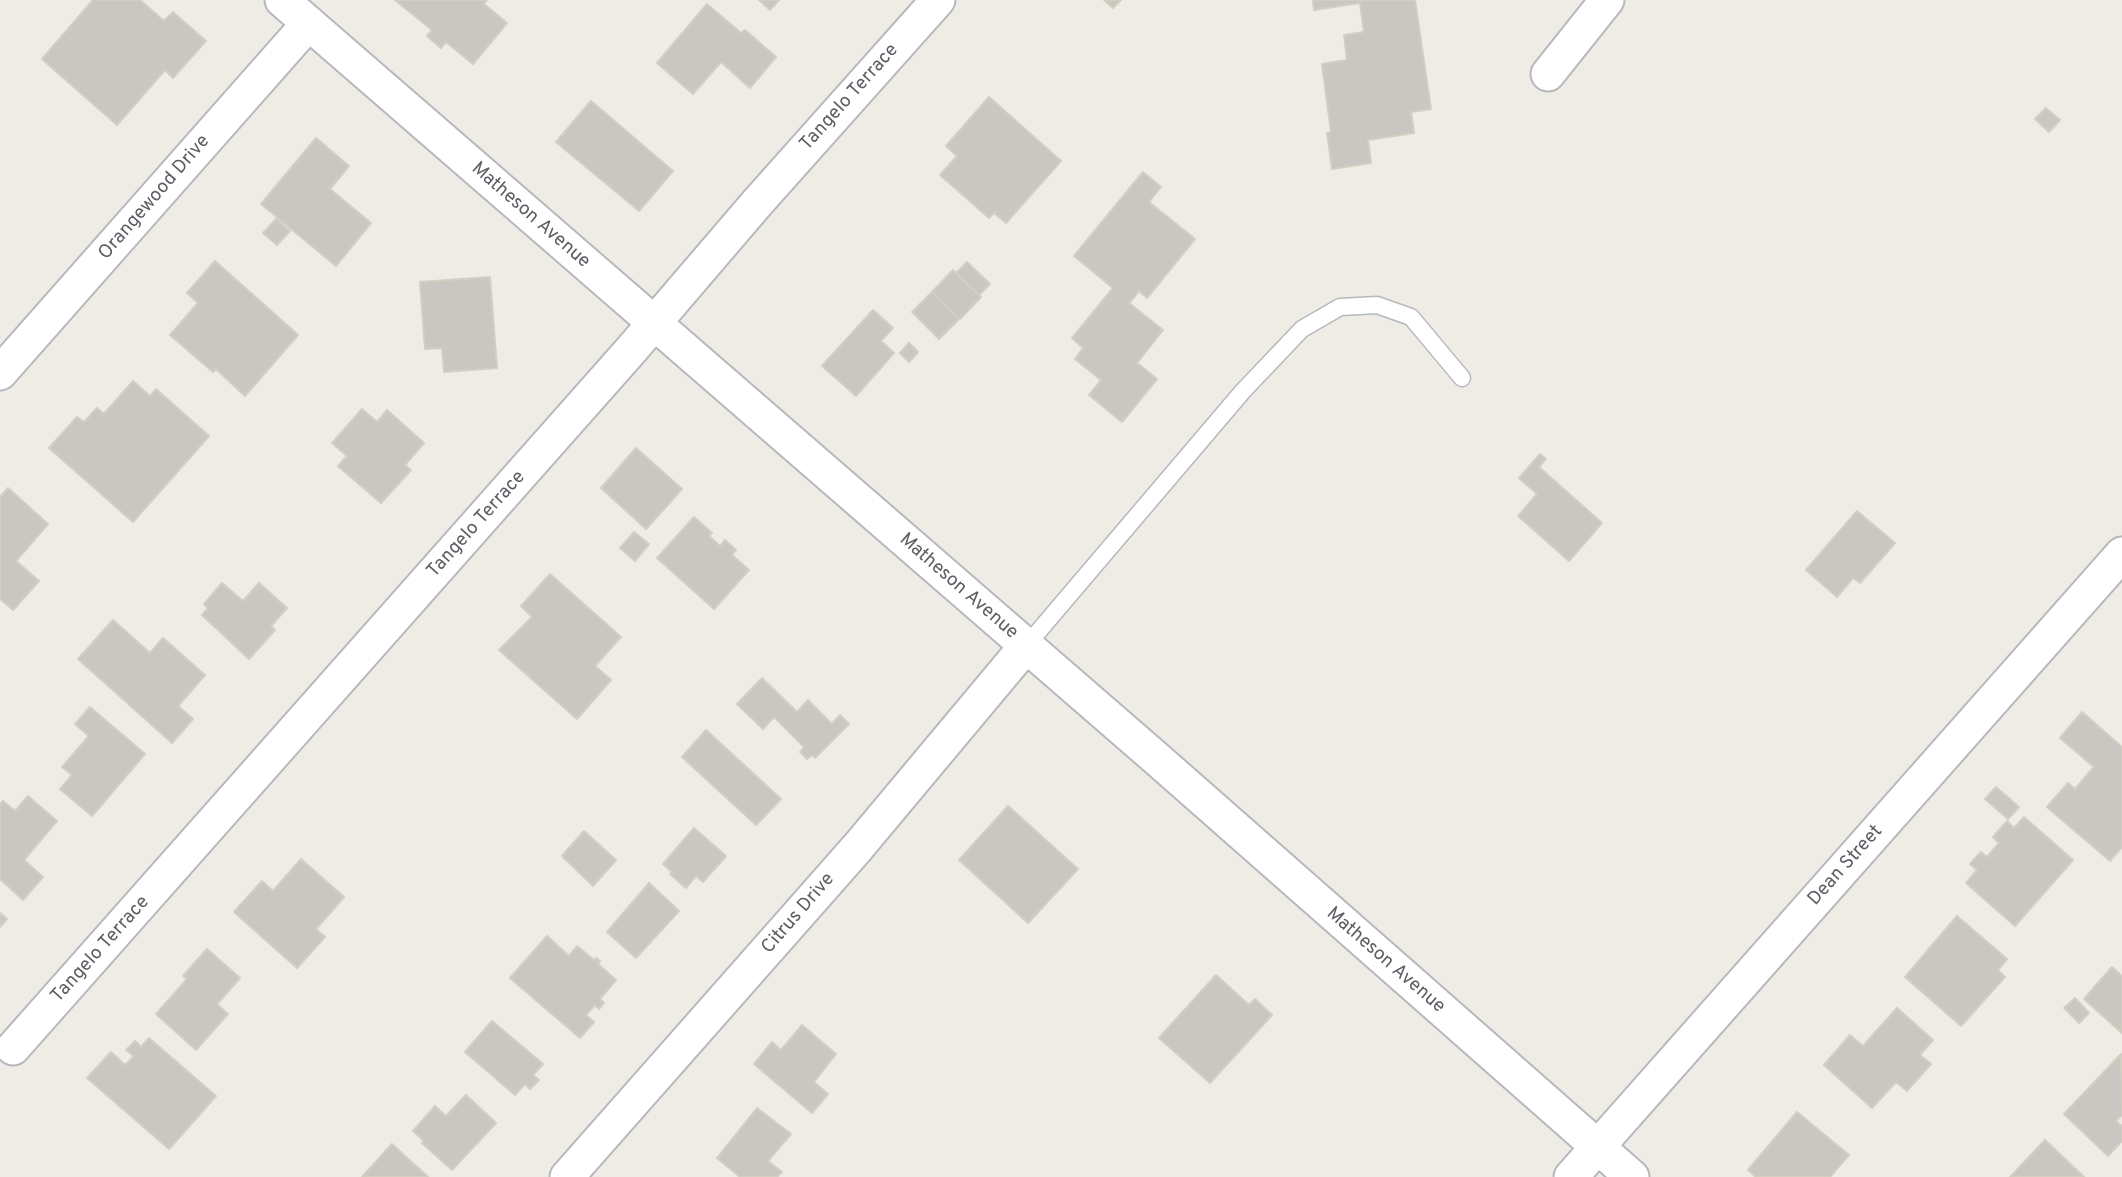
<!DOCTYPE html>
<html>
<head>
<meta charset="utf-8">
<style>
	body { margin:0 }
	canvas { display:block; background:#eeece4 }
</style>
</head>
<body>
<canvas width="2122" height="1177"></canvas>
<script>
const c = document.querySelector('canvas').getContext('2d');
c.lineJoin = 'round';
function fillPath(path, color) {
  c.fillStyle = color;
  c.fill(path, 'evenodd');
}
function toPath(rows) {
  const path = new Path2D();
  for (const r of rows) {
    path.moveTo(r[0], r[1]);
    for (let i = 2; i < r.length; i += 2) path.lineTo(r[i], r[i + 1]);
  }
  return path;
}
function trace(path, color, width, dash) {
  c.strokeStyle = color;
  c.lineWidth = width;
  c.lineCap = dash ? 'butt' : 'round';
  c.setLineDash(dash || []);
  c.stroke(path);
}
function write(font, color, halo, rows, align = 'center') {
  c.font = font + ' Overpass,sans-serif';
  c.lineWidth = 6;
  c.setLineDash([]);
  c.textBaseline = 'middle';
  c.strokeStyle = halo;
  c.fillStyle = color;
  for (const [text, x, y, turn = 0] of rows) {
    c.save();
    c.translate(x, y);
    c.rotate((+turn || 0) * Math.PI / 180);
    c.textAlign = isNaN(turn) ? turn : align;
    if (halo) c.strokeText(text, 0, 0);
    c.fillText(text, 0, 0);
    c.restore();
  }
}
const building = toPath([
	[93,0,140,0,164,21,173,12,206,41,173,78,165,70,117,125,42,59,93,0],
	[395,0,487,0,484,4,507,23,473,64,446,42,441,48,427,36,432,30,395,0],
	[759,0,779,0,770,10,759,0],
	[1104,0,1121,0,1113,8,1104,0],
	[1313,0,1415,0,1431,109,1411,112,1414,133,1368,140,1371,163,1332,169,1327,133,1331,132,1322,64,1347,60,1344,35,1364,32,1360,3,1314,10,1313,0],
	[707,4,741,33,745,30,776,57,750,88,721,62,693,94,657,63,707,4],
	[989,97,1061,161,1006,223,994,213,989,218,940,175,957,156,946,146,989,97],
	[591,101,673,171,639,211,556,142,591,101],
	[2046,108,2060,120,2049,132,2035,119,2046,108],
	[316,138,349,166,330,189,371,223,336,266,261,204,316,138],
	[1143,172,1161,187,1149,202,1195,239,1147,298,1139,291,1129,303,1163,330,1137,363,1157,379,1122,422,1089,395,1101,380,1075,359,1083,348,1072,338,1113,288,1074,256,1143,172],
	[276,219,290,231,277,245,263,233,276,219],
	[215,261,298,335,245,396,216,369,213,372,170,335,198,303,187,293,215,261],
	[967,262,990,284,979,295,956,273,967,262],
	[953,270,981,297,960,319,932,292,953,270],
	[490,277,497,368,444,372,442,348,425,349,420,282,490,277],
	[932,292,959,319,939,339,912,312,932,292],
	[873,310,893,328,881,341,894,353,856,396,822,366,873,310],
	[909,343,918,352,909,362,900,353,909,343],
	[133,381,150,396,156,389,209,436,133,522,49,448,77,417,84,422,97,408,104,414,133,381],
	[362,409,377,422,387,410,424,443,405,465,411,470,381,503,338,466,347,456,332,443,362,409],
	[636,448,682,489,646,529,601,488,636,448],
	[1540,454,1546,459,1539,467,1602,523,1569,561,1518,516,1537,494,1519,478,1540,454],
	[8,488,48,524,16,561,39,581,13,610,0,599,0,497,8,488],
	[1857,511,1895,543,1860,583,1853,578,1837,597,1806,570,1857,511],
	[694,517,712,533,709,536,720,546,725,540,736,550,732,555,749,570,714,609,657,558,694,517],
	[634,532,649,544,635,561,620,548,634,532],
	[550,574,621,637,595,666,611,680,577,719,499,650,532,617,521,606,550,574],
	[222,583,243,601,259,583,287,608,271,626,275,630,249,659,202,615,208,608,204,604,222,583],
	[113,620,150,653,163,638,205,675,178,706,193,719,172,743,78,659,113,620],
	[762,678,797,712,808,700,832,724,840,715,849,724,815,758,812,755,807,759,800,752,804,747,774,717,763,729,737,704,762,678],
	[90,707,145,754,92,816,60,789,72,775,62,767,89,736,75,724,90,707],
	[2082,712,2122,747,2122,847,2110,861,2047,807,2068,783,2075,789,2094,767,2060,738,2082,712],
	[706,730,781,799,756,825,682,757,706,730],
	[1996,787,2019,807,2008,819,1985,799,1996,787],
	[28,796,57,821,24,860,43,877,23,900,0,879,0,804,3,801,15,811,28,796],
	[1008,806,1078,869,1028,923,959,860,1008,806],
	[2024,817,2073,860,2015,926,1966,883,1977,870,1970,864,1981,852,1987,857,1999,843,1993,837,2007,821,2014,828,2024,817],
	[694,828,726,856,703,882,696,876,686,888,670,874,672,872,663,864,694,828],
	[584,831,616,860,593,886,562,856,584,831],
	[301,859,344,897,316,929,325,937,297,968,234,912,262,881,273,891,301,859],
	[649,883,679,911,636,958,607,932,649,883],
	[0,913,7,919,0,927,0,913],
	[1957,916,2007,959,1998,970,2005,977,1961,1026,1905,977,1957,916],
	[547,936,569,956,577,946,594,960,596,958,600,961,598,964,616,980,600,999,604,1003,599,1009,595,1005,586,1015,594,1022,580,1038,510,978,547,936],
	[207,949,240,978,217,1004,228,1014,196,1050,156,1014,187,979,183,976,207,949],
	[2112,967,2122,976,2122,1033,2084,999,2112,967],
	[1216,975,1249,1005,1255,999,1272,1015,1210,1083,1159,1038,1216,975],
	[2075,998,2089,1013,2079,1023,2064,1008,2075,998],
	[1897,1008,1933,1040,1920,1055,1931,1064,1907,1091,1896,1082,1872,1108,1824,1065,1850,1035,1863,1046,1897,1008],
	[492,1021,543,1064,533,1075,539,1080,530,1089,525,1084,515,1095,465,1052,492,1021],
	[802,1025,836,1054,814,1082,828,1094,812,1113,754,1064,772,1042,781,1050,802,1025],
	[149,1038,216,1096,169,1149,87,1078,111,1052,125,1065,134,1056,126,1050,135,1041,141,1047,149,1038],
	[2121,1054,2122,1115,2116,1121,2122,1126,2122,1141,2108,1156,2064,1114,2121,1054],
	[466,1095,496,1123,452,1170,422,1143,424,1141,413,1131,435,1106,446,1116,466,1095],
	[757,1108,791,1134,768,1161,782,1172,777,1177,740,1177,717,1158,757,1108],
	[1797,1112,1849,1155,1830,1177,1756,1177,1748,1170,1797,1112],
	[2045,1140,2084,1177,2010,1177,2045,1140],
	[392,1144,428,1177,362,1177,392,1144]
]);
fillPath(building, '#cac6c1');
trace(building, '#d2cfc2', 2);
const service = toPath([
	[1026,646,1243,391,1302,329,1340,307,1377,305,1411,317,1462,378]
]);
const minor = toPath([
	[282,0,1157,759,1632,1177],
	[1548,74,1607,0],
	[0,373,309,23],
	[13,1048,632,349,757,203,938,0],
	[567,1177,858,847,1026,646],
	[1571,1177,2122,554]
]);
trace(service, '#b6b8bd', 19);
trace(minor, '#b6b8bd', 37);
trace(service, '#fff', 16);
trace(minor, '#fff', 33);
write('19px', '#5c5e64', '#fff', [
	["Tangelo Terrace",850,98,-48],
	["Orangewood Drive",155,198,-49],
	["Matheson Avenue",530,216,41],
	["Tangelo Terrace",477,525,-48],
	["Matheson Avenue",958,587,41],
	["Dean Street",1846,866,-48],
	["Citrus Drive",799,914,-49],
	["Tangelo Terrace",101,950,-48],
	["Matheson Avenue",1385,961,41]
]);
</script>
</body>
</html>
